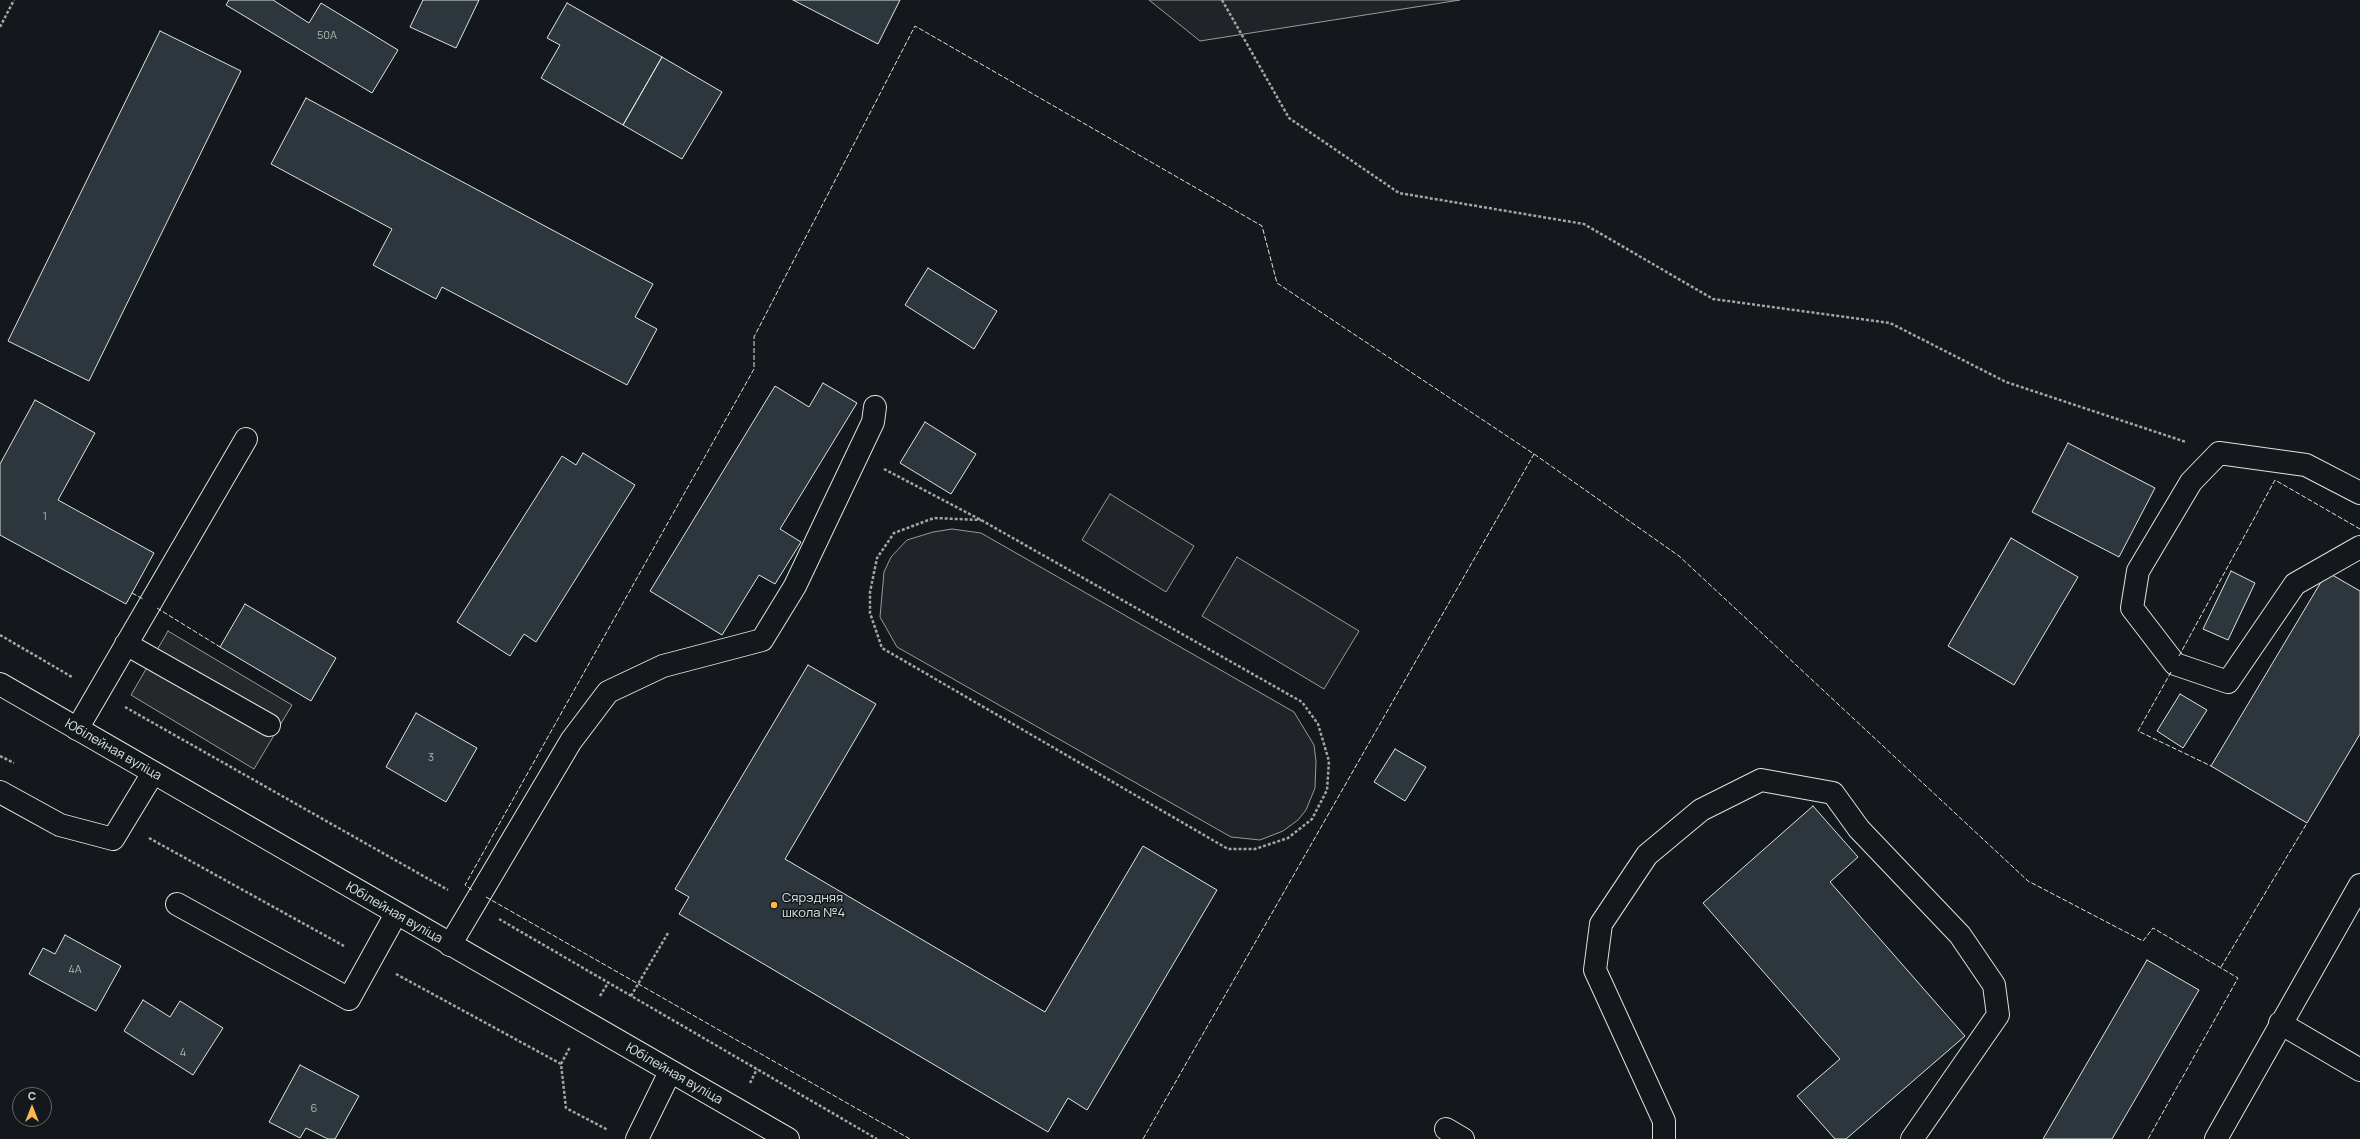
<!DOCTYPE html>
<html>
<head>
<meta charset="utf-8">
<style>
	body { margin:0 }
	#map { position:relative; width:2360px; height:1139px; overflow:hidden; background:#14181c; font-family:Manrope,sans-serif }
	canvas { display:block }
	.north { position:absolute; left:12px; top:1087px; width:40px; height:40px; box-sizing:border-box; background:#14181c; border:1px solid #626a69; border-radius:50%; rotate:0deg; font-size:11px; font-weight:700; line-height:16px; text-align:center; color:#d8e6dc }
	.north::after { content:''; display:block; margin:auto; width:14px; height:18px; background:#ffb74d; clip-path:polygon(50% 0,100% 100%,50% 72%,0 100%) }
</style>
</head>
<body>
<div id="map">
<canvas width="2360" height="1139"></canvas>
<div class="north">С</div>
</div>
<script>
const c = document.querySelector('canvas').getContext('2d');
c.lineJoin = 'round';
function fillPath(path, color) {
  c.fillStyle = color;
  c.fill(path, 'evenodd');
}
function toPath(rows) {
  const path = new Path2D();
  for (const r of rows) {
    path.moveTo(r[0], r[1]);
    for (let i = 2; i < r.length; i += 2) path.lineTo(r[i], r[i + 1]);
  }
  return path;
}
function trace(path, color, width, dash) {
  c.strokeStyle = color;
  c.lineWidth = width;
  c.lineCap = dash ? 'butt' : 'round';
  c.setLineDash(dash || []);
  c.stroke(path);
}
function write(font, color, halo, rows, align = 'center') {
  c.font = font + ' Manrope,sans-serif';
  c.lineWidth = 3;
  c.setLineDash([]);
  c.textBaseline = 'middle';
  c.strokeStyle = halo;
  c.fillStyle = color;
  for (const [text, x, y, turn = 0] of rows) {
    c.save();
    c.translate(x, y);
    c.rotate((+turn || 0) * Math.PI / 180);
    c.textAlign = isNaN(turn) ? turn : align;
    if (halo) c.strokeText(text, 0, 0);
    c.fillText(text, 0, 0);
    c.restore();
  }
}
const green = toPath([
	[1149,0,1460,0,1200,41,1149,0],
	[1110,494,1194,546,1166,592,1082,540,1110,494],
	[952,529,981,533,1294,712,1314,745,1316,761,1315,788,1306,810,1298,820,1283,831,1260,840,1231,837,897,647,880,617,884,572,891,557,907,540,933,532,952,529],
	[1237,557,1359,631,1324,689,1202,616,1237,557]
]);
fillPath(green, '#202428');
trace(green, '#939e99', 1);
const parking = toPath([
	[168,631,292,705,254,769,131,695,168,631]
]);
fillPath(parking, '#24282b');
trace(parking, '#939e99', 1);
const building = toPath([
	[229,0,273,0,309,23,321,3,398,50,372,93,226,5,229,0],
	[423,0,479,0,456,48,410,27,423,0],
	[793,0,900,0,878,44,793,0],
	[567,3,662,57,623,125,541,78,560,45,547,38,567,3],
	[160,31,241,71,89,381,8,341,160,31],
	[662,57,722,92,682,159,623,125,662,57],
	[306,98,653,284,635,317,657,329,627,385,442,287,436,299,373,265,392,229,271,164,306,98],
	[928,268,997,311,974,349,905,305,928,268],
	[823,383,857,403,780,529,801,542,775,584,759,575,722,635,650,591,775,386,809,407,823,383],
	[35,400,95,433,58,500,154,553,126,604,0,535,0,464,35,400],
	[925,422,976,454,951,494,900,463,925,422],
	[2068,443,2155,488,2119,557,2032,512,2068,443],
	[583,453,635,485,536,642,524,634,510,656,457,622,562,456,576,465,583,453],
	[2011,538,2078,577,2014,685,1948,646,2011,538],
	[2231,571,2255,583,2228,640,2203,629,2231,571],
	[2327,572,2360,591,2360,734,2307,823,2211,766,2327,572],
	[245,604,336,658,311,701,220,647,245,604],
	[808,665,876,704,785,859,1045,1012,1143,846,1217,890,1087,1110,1068,1098,1048,1132,679,914,689,897,675,889,808,665],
	[2180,694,2207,710,2183,748,2157,731,2180,694],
	[416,713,477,748,446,802,386,767,416,713],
	[1395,749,1426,767,1405,801,1374,782,1395,749],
	[1813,806,1858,857,1830,882,1965,1036,1846,1139,1835,1139,1797,1096,1840,1059,1703,903,1813,806],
	[65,935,121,966,96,1011,29,974,43,948,55,954,65,935],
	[2147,960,2199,990,2112,1139,2043,1139,2147,960],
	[143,1000,170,1017,180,1001,223,1028,193,1075,124,1031,143,1000],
	[300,1065,359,1096,335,1139,328,1139,306,1128,300,1138,269,1122,300,1065]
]);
fillPath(building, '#2c363c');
trace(building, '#d8e6dc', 1);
const minor = toPath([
	[2360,493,2306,465,2219,453,2191,482,2138,571,2132,608,2175,664,2228,682,2295,584,2360,547],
	[126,644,269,725],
	[77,729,246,439],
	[0,792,60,825,113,839,153,773],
	[177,904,349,999,396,914],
	[450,945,571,741,608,692,663,666,762,640,795,586,873,422,875,407],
	[2280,1023,2360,1070],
	[1446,1129,1463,1139],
	[637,1139,670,1072],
	[1664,1139,1664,1121,1595,970,1601,924,1647,855,1701,810,1761,780,1833,793,1859,829,1960,935,1994,985,1998,1015,1912,1139],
	[2216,1139,2360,885]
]);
const major = toPath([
	[0,684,788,1139]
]);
trace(minor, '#d8e6dc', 24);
trace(major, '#d8e6dc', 24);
trace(toPath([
	[1222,0,1289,118,1399,193,1584,224,1713,299,1890,323,2006,382,2186,442],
	[0,27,14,0],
	[884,469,981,520,1302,702,1318,724,1329,761,1327,790,1312,819,1288,838,1255,849,1228,849,882,648,870,613,870,592,877,558,894,533,934,518,981,520],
	[0,635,72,677],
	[125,707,448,890],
	[0,756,14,763],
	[149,838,344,946],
	[499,919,877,1139],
	[396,974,561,1064,566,1108,608,1130],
	[600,996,608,983],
	[631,996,668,933],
	[561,1064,570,1047],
	[750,1083,757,1069]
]), '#9da8a2', 2.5, [3, 2]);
trace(minor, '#14181c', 22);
trace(major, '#14181c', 22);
trace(toPath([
	[1534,454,1679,556,2028,881,2143,941,2153,928,2238,978,2148,1139],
	[132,593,143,599],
	[157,608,220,647],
	[2179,656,2275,480,2360,529],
	[2171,672,2138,731,2211,766],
	[472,890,465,885,754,369,754,337,915,26,1262,226,1277,283,1534,454,1143,1139],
	[486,897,910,1139],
	[2221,967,2307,823]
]), '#d8e6dc', 1, [5, 2]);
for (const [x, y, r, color] of [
	[774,905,4,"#ffb74d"]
]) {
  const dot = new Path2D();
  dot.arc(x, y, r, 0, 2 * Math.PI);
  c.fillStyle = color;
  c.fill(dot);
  trace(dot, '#14181c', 1.5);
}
write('11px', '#adbab4', null, [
	["50А",327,36],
	["1",45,517],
	["3",431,758],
	["4А",75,970],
	["4",183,1053],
	["6",314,1109]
]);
write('13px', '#d8e6dc', '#14181c', [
	["Юбілейная вуліца",113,750,30],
	["Юбілейная вуліца",394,913,30],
	["Юбілейная вуліца",674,1074,30]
]);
write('13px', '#d8e6dc', '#14181c', [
	["Сярэдняя",782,898],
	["школа №4",782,913]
], 'left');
</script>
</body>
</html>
